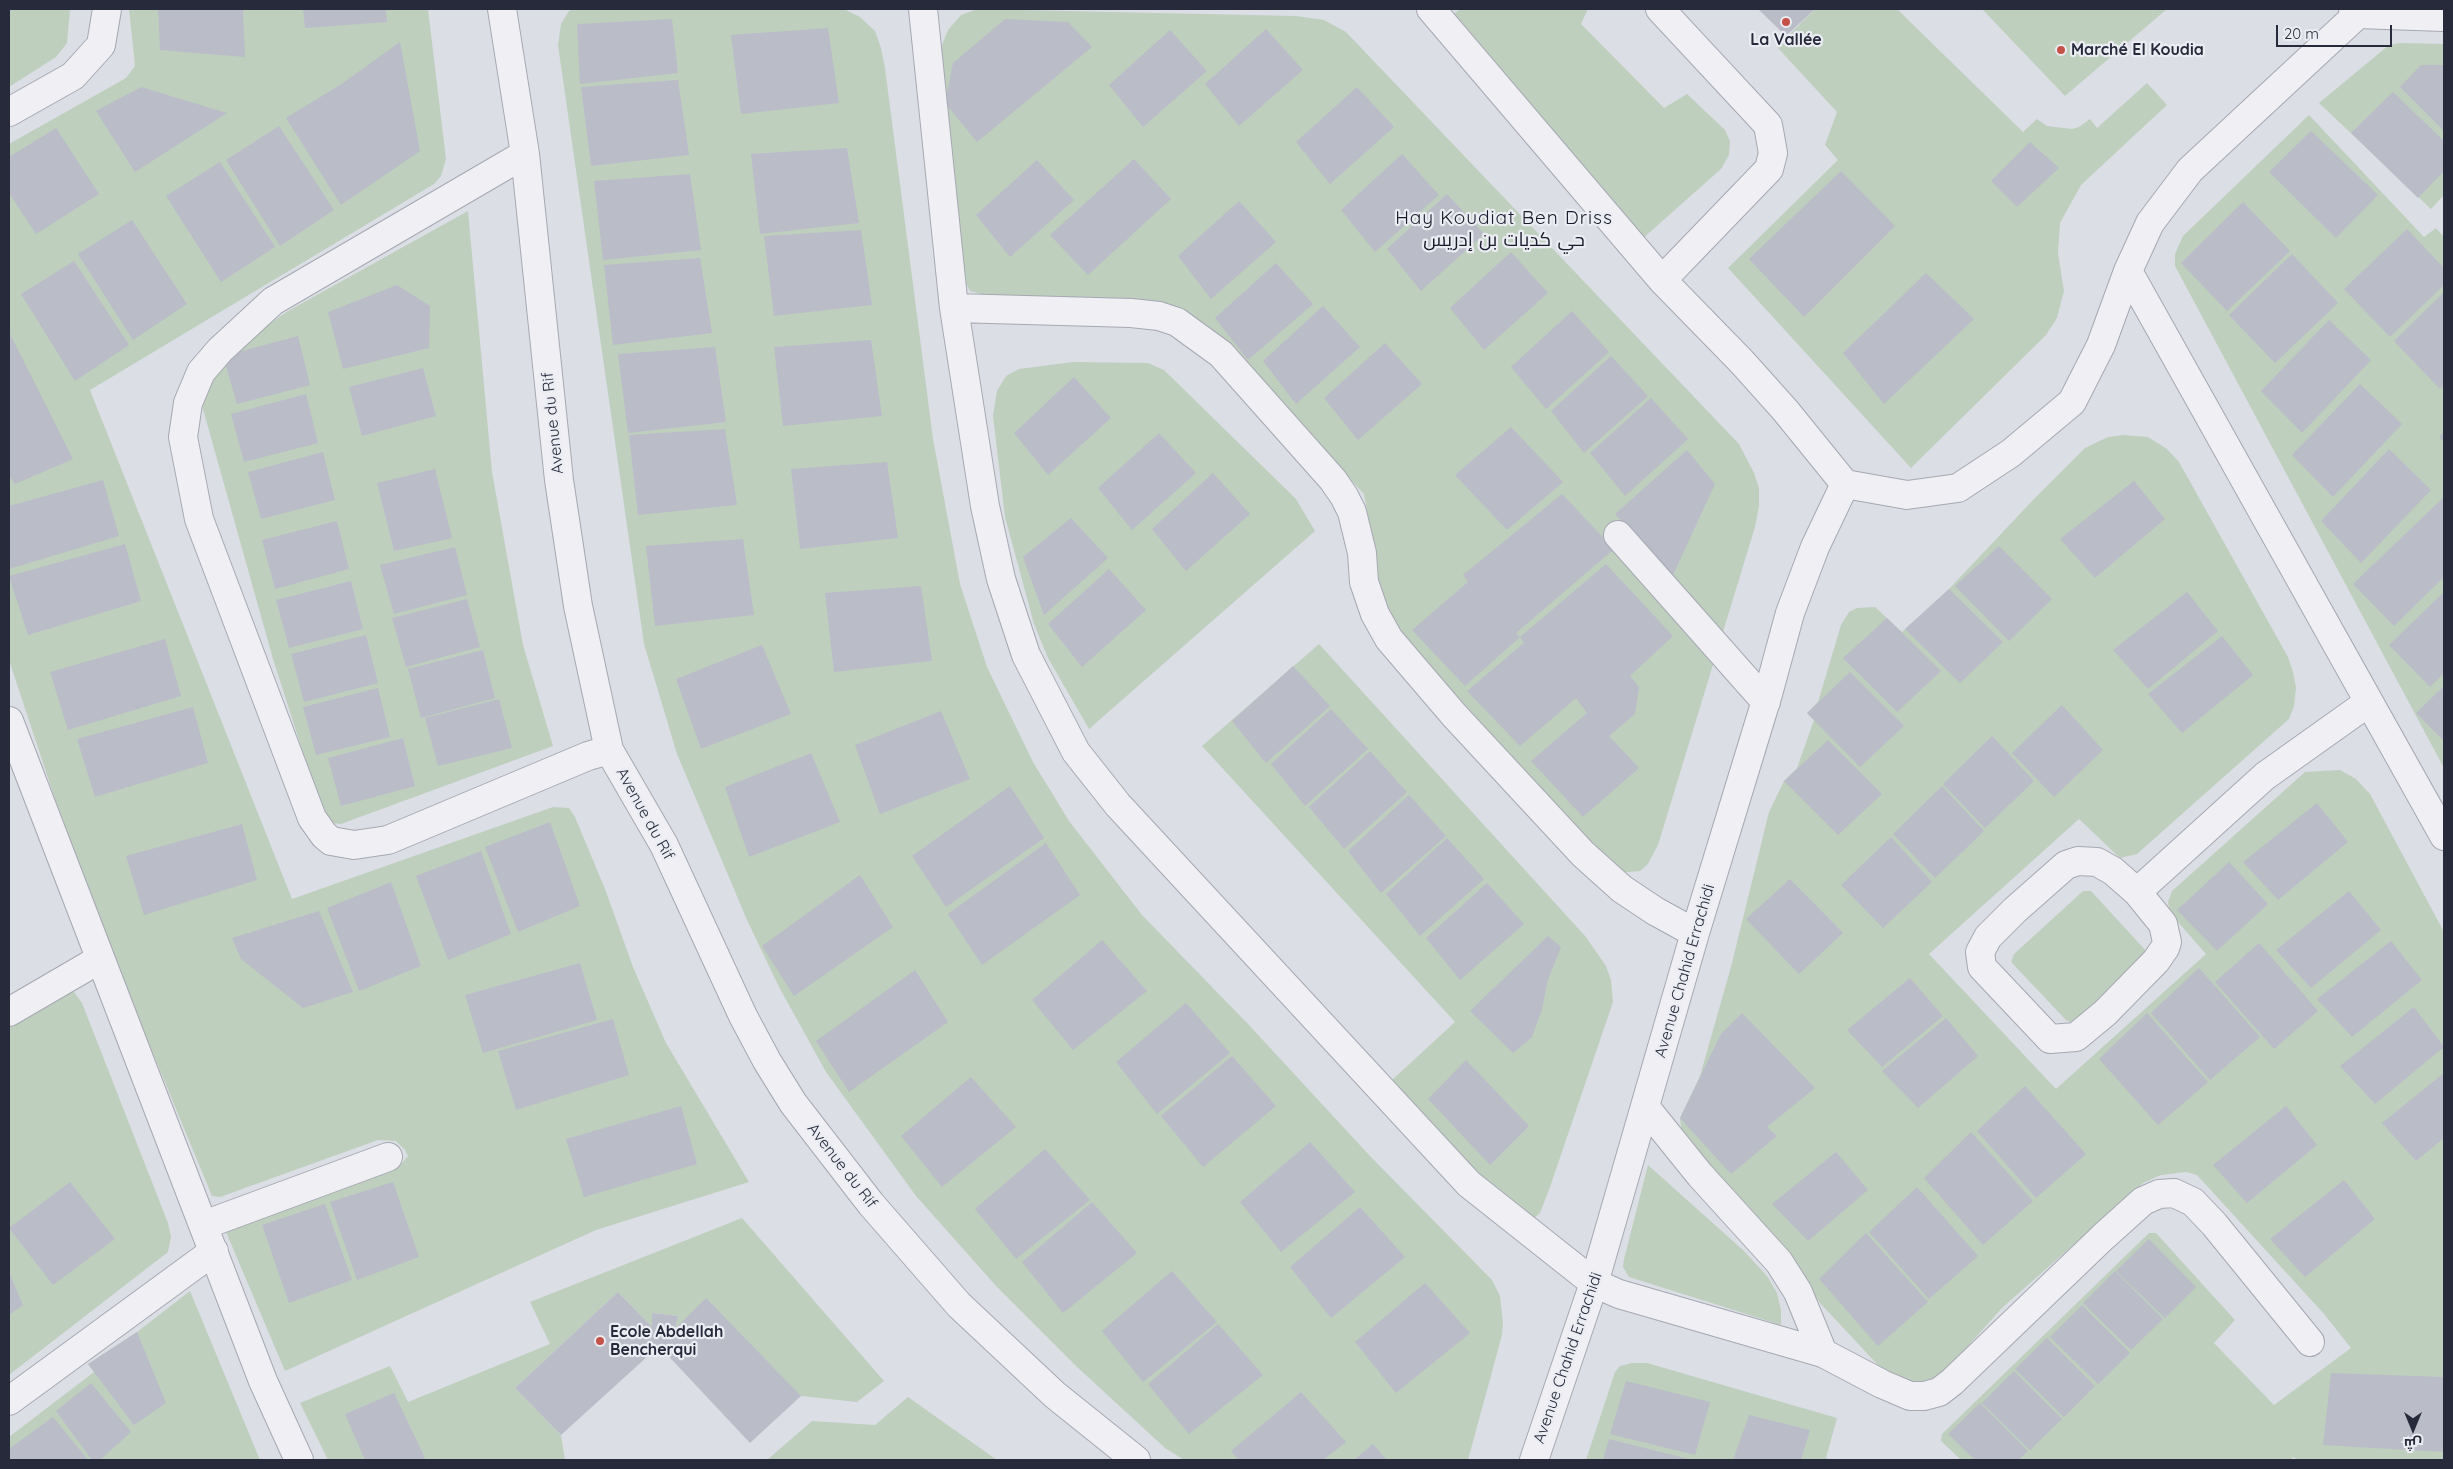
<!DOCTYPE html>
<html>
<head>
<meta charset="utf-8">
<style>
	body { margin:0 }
	#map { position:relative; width:2453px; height:1469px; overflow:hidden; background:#dcdee5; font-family:Quicksand,Cairo,sans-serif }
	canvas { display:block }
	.frame { position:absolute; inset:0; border:10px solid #272a3b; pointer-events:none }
	.north { position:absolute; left:2388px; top:1404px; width:50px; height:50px; -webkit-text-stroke:4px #ebedf3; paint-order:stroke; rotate:180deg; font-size:14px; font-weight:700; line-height:20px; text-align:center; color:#272a3b }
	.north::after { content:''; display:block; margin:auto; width:18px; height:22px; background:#272a3b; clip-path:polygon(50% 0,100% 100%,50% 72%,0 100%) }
	.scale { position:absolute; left:2276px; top:25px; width:116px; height:22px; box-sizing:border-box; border:2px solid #272a3b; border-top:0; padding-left:6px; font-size:15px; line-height:18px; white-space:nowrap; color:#272a3b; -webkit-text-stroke:4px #ebedf3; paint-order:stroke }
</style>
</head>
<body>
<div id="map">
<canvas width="2453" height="1469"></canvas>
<div class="frame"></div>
<div class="north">ش</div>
<div class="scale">20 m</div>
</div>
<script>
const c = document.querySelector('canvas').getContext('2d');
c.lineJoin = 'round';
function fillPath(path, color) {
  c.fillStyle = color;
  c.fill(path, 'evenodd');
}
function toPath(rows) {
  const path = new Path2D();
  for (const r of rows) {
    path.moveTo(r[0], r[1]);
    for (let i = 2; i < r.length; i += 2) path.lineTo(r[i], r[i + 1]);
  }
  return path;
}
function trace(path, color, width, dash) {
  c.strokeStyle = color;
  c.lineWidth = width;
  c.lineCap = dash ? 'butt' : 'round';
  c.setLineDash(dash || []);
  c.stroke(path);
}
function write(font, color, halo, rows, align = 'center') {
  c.font = font + ' Quicksand,Cairo,sans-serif';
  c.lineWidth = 4.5;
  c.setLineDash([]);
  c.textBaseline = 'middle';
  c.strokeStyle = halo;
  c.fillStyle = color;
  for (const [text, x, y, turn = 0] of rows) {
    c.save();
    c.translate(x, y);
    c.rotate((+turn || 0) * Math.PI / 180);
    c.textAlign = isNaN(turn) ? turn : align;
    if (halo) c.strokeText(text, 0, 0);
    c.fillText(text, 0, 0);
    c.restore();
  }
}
fillPath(toPath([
	[9,9,70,10,67,43,56,57,9,87],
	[129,9,428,9,446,159,441,176,434,184,90,390,292,899,553,807,569,808,575,817,605,889,633,967,666,1043,749,1182,596,1230,285,1371,226,1232,232,1228,399,1167,408,1156,405,1150,396,1141,378,1140,220,1197,212,1196,121,976,54,796,9,660,9,144,126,78,135,66],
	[574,9,846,10,860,17,875,31,881,48,885,68,933,439,960,584,987,667,1033,762,1069,821,1142,915,1248,1024,1370,1156,1492,1280,1500,1296,1503,1323,1502,1335,1468,1460,1184,1460,1165,1448,1076,1366,997,1287,916,1196,826,1072,779,987,747,920,677,754,644,644,558,45,561,24,569,11],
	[977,9,1296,16,1324,20,1346,32,1739,444,1754,473,1759,488,1759,506,1755,527,1658,845,1648,864,1640,871,1617,873,1607,864,1401,633,1380,595,1377,566,1364,494,1238,357,1204,327,985,295,970,291,963,278,940,50,948,30,961,15],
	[1460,9,1588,9,1581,24,1664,108,1687,94,1725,130,1730,141,1729,155,1721,169,1641,240,1450,17],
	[1815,9,1897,9,2023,132,2037,119,2047,126,2072,129,2079,127,2090,119,2097,128,2147,83,2167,105,2081,185,2060,223,2058,253,2064,291,2057,318,2046,335,1911,468,1728,268,1838,160,1825,145,1837,112,1777,47],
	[1982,9,2167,9,2065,96],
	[2400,43,2444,44,2444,195,2431,209,2319,103,2389,45],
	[2309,115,2424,237,2436,228,2444,237,2444,768,2175,266,2175,254,2183,236],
	[468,211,492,472,523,645,553,746,341,824,331,823,323,815,273,659,201,402,223,356,288,311],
	[1073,362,1148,363,1164,370,1296,499,1315,531,1089,729,1048,658,1034,624,1005,517,993,416,997,391,1006,376,1019,369],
	[2123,435,2148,437,2167,449,2179,462,2288,657,2293,672,2296,688,2294,706,2289,719,2137,854,2120,858,2079,819,1929,954,2056,1089,2206,954,2170,913,2168,902,2172,891,2305,772,2340,770,2356,779,2370,794,2444,932,2444,1460,2299,1460,2293,1457,2291,1460,1961,1460,1941,1441,1942,1434,2149,1233,2156,1233,2235,1320,2214,1343,2274,1405,2351,1348,2324,1314,2197,1175,2186,1172,2161,1175,2143,1183,2002,1308,1942,1375,1918,1386,1890,1378,1820,1303,1804,1280,1682,1136,1680,1118,1700,1076,1731,967,1769,812,1784,781,1797,768,1814,720,1807,713,1818,702,1841,625,1849,612,1857,608,1875,607,1902,632,1949,589,2034,499,2085,448,2108,437],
	[1319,644,1586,937,1606,966,1611,980,1613,1002,1550,1187,1540,1213,1534,1218,1487,1191,1391,1081,1455,1022,1202,746],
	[2083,891,2091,891,2147,952,2143,965,2072,1023,2066,1020,2011,962,2014,954],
	[63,992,74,992,82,1003,168,1223,171,1237,168,1252,9,1375,9,1023],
	[1648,1165,1744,1251,1767,1276,1777,1293,1781,1310,1781,1325,1629,1277,1623,1267,1624,1259],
	[742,1218,884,1381,857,1402,801,1396,675,1329,678,1316,652,1313,652,1327,618,1292,515,1388,561,1435,565,1460,328,1460,300,1403,390,1366,408,1402,550,1344,530,1302],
	[190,1291,260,1460,9,1460,9,1437,94,1372,88,1364,137,1332],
	[1632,1363,1647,1363,1837,1418,1826,1458,1832,1460,1586,1460,1615,1372,1620,1366],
	[908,1397,997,1460,767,1460,812,1421,875,1425]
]), '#becfbe');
fillPath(toPath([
	[158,9,243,9,245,57,160,50],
	[303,9,386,9,387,22,305,28],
	[1758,9,1815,9,1786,36],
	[672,19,678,73,580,84,577,24],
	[1005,19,1068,22,1092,47,977,142,945,103,953,63],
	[828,28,839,103,741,114,731,35],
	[1266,29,1303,70,1239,126,1205,84],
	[1170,30,1207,71,1143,127,1109,85],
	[400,42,420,151,341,205,286,118,340,85],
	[2421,65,2444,65,2444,131,2400,87],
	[678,80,689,155,591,166,581,87],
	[141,87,227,113,135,172,96,111],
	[1357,87,1394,127,1330,184,1296,142],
	[2393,92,2444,141,2444,171,2418,198,2351,133],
	[279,126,334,210,280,246,226,160],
	[56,128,99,194,36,234,9,193,9,157],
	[2311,131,2378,195,2336,238,2269,172],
	[2030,142,2059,168,2017,207,1991,181],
	[847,148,859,223,760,234,751,154],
	[1402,154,1439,195,1375,252,1341,210],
	[1134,159,1171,199,1088,275,1050,235],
	[1037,160,1074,200,1010,257,976,215],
	[220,162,275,247,221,282,166,196],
	[1841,171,1895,226,1804,317,1749,259],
	[690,174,701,250,603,260,594,181],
	[1447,194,1484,234,1421,291,1387,249],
	[1239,201,1276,242,1211,299,1178,256],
	[2243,202,2290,251,2227,311,2181,263],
	[132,220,187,304,133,340,78,254],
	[2407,229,2444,268,2444,285,2390,337,2344,289],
	[861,230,872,305,774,316,764,236],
	[1511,252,1548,293,1484,350,1450,308],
	[2292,254,2338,303,2275,363,2229,315],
	[700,258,712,333,613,345,604,265],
	[74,261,129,345,75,381,21,294],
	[1276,263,1313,304,1248,360,1215,318],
	[1926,273,1974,319,1884,404,1843,353],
	[397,285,430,306,429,348,343,369,328,312],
	[2444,292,2444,385,2440,389,2394,341],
	[1323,306,1360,347,1296,404,1263,361],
	[1572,311,1609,352,1546,409,1511,367],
	[2329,320,2371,360,2302,433,2261,391],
	[9,332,73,459,15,484,9,476],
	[298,336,310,385,237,404,223,356],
	[871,340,882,416,783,426,774,347],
	[1385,343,1422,384,1358,440,1324,398],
	[715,347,726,422,628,433,618,354],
	[1611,356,1648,396,1584,453,1551,411],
	[423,368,436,416,362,436,349,387],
	[1074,377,1111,418,1048,475,1014,433],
	[2360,384,2402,424,2333,497,2292,455],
	[306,394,318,443,244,462,231,414],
	[1651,398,1688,439,1625,496,1590,453],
	[1511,427,1563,482,1507,530,1455,475],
	[725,429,737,505,638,515,629,435],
	[2444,432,2444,442,2439,437],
	[1159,433,1196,473,1132,530,1098,488],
	[2389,449,2431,490,2361,563,2321,521],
	[1687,450,1715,484,1673,575,1615,514],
	[323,452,335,500,261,519,248,472],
	[887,462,898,538,800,549,791,469],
	[435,469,452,538,394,551,377,483],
	[1213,473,1250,514,1186,571,1152,529],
	[103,480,119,536,9,569,9,506],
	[2134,481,2165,519,2095,578,2060,539],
	[1562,494,1614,549,1516,633,1520,637,1606,564,1673,636,1630,676,1639,687,1635,714,1609,736,1639,768,1583,817,1531,761,1587,713,1576,698,1520,746,1467,691,1524,643,1520,637,1465,686,1412,630,1468,582,1463,575],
	[2444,497,2444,577,2394,626,2353,584],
	[1071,518,1108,558,1044,615,1023,557],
	[337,521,349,569,275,589,262,540],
	[743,539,754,615,655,626,646,546],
	[125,544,141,601,28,635,9,576],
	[1999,546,2052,599,2009,641,1955,586],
	[455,547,467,595,394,614,380,565],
	[1109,569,1146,610,1082,667,1048,624],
	[351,581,363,629,289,648,276,600],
	[921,586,932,661,834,672,825,593],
	[1949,589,2003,642,1960,683,1905,629],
	[2187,592,2218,631,2148,689,2113,650],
	[2444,592,2444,673,2430,687,2389,645],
	[467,599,480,647,406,667,392,618],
	[1887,618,1941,671,1897,712,1843,658],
	[366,635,378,683,304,702,291,654],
	[2222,636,2253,675,2182,733,2148,694],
	[165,639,181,696,68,730,50,672],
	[762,645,791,714,701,749,676,679],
	[483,650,495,698,421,718,408,669],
	[1293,666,1330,706,1266,763,1232,721],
	[1850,672,1904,726,1860,767,1807,713],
	[2444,686,2444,741,2416,713],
	[378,688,390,737,316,755,303,707],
	[499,699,512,748,438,766,425,718],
	[2062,705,2103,750,2054,797,2012,753],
	[193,707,208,763,95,797,77,739],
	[1331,709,1368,749,1305,806,1271,764],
	[941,711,970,779,880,814,855,745],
	[1992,736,2034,781,1985,828,1943,784],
	[403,738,415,786,341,806,328,758],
	[1828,740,1882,794,1838,835,1784,781],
	[1370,751,1407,792,1344,849,1309,807],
	[811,753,840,822,749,857,725,787],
	[1010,786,1044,838,946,907,912,856],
	[1942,786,1984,831,1935,878,1893,834],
	[1409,795,1446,836,1381,893,1348,851],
	[2317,803,2348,842,2278,900,2243,862],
	[550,822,580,906,518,932,485,847],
	[242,824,257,880,144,915,126,856],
	[1891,837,1932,882,1883,928,1841,885],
	[1447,838,1484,879,1420,936,1386,894],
	[1046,843,1080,895,982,965,948,914],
	[481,851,511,934,448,960,416,876],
	[2229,862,2268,904,2217,951,2177,910],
	[860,875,893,927,794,996,762,946],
	[1790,879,1843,933,1799,974,1746,919],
	[391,882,421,966,359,991,327,908],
	[1487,883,1524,924,1460,980,1426,938],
	[2349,891,2381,930,2311,988,2276,950],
	[319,911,353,992,303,1008,241,959,232,938],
	[1548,936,1561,947,1548,980,1542,1009,1532,1037,1513,1053,1470,1011],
	[1102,940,1147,991,1073,1050,1032,1000],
	[2391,941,2422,980,2352,1037,2317,999],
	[2259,943,2318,1011,2274,1049,2215,982],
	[580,963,597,1020,483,1053,465,995],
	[2199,968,2260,1037,2210,1080,2151,1013],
	[915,970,948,1022,849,1092,816,1041],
	[1910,978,1943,1016,1882,1067,1847,1030],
	[1186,1003,1230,1053,1157,1114,1116,1062],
	[2414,1007,2444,1047,2375,1104,2340,1066],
	[1742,1013,1815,1088,1767,1127,1777,1136,1731,1174,1680,1118,1721,1034],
	[2147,1013,2208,1082,2158,1125,2099,1059],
	[1946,1018,1978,1056,1918,1108,1882,1071],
	[613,1019,629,1075,516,1110,498,1051],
	[1232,1056,1276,1106,1203,1167,1161,1116],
	[1466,1060,1529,1126,1490,1165,1428,1099],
	[2444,1073,2444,1138,2416,1161,2382,1123],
	[971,1077,1016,1127,942,1187,901,1136],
	[2025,1086,2086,1154,2036,1198,1977,1131],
	[681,1106,697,1164,584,1197,566,1139],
	[2286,1106,2317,1145,2247,1203,2213,1165],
	[1971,1132,2033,1201,1983,1245,1924,1178],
	[1310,1142,1355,1192,1281,1252,1240,1202],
	[1045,1149,1090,1200,1016,1259,975,1209],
	[1836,1152,1868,1190,1808,1241,1772,1204],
	[2344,1180,2375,1219,2305,1277,2270,1239],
	[70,1182,115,1239,53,1285,9,1228],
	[393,1182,419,1257,357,1280,330,1202],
	[1917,1187,1978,1256,1929,1299,1869,1232],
	[1092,1202,1137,1253,1063,1313,1022,1262],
	[325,1204,352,1280,289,1303,262,1225],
	[1360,1207,1405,1257,1331,1318,1290,1267],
	[1866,1233,1928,1302,1878,1346,1819,1279],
	[2149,1239,2196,1287,2165,1318,2116,1271],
	[1172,1271,1217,1322,1143,1382,1102,1331],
	[2115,1271,2163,1319,2131,1350,2083,1303],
	[9,1272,23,1305,9,1315],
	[1425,1283,1470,1333,1396,1393,1355,1342],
	[618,1292,652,1327,652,1313,678,1316,675,1329,706,1298,801,1396,750,1443,659,1346,561,1435,515,1388],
	[2082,1305,2130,1353,2098,1384,2050,1337],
	[1218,1324,1263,1375,1189,1434,1148,1384],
	[137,1332,166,1403,134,1425,88,1364],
	[2047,1338,2095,1386,2064,1417,2015,1369],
	[2014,1371,2062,1419,2030,1450,1982,1403],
	[2331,1373,2444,1377,2444,1452,2323,1445],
	[1626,1381,1710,1402,1695,1455,1610,1434],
	[91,1383,131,1432,100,1460,92,1460,56,1411],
	[1301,1392,1346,1442,1323,1460,1238,1460,1231,1451],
	[394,1393,425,1458,421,1460,365,1460,345,1414],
	[1980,1403,2028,1451,2018,1460,1975,1460,1948,1434],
	[1749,1415,1810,1430,1801,1460,1733,1460],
	[53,1417,88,1460,9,1460,9,1449],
	[1609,1439,1693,1460,1603,1460],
	[1373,1444,1387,1460,1354,1460]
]), '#babcc8');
const street = toPath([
	[502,9,525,154,559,480,578,606,609,750,664,845,743,1016,767,1061,793,1103,871,1204,959,1305,1055,1395,1136,1460],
	[923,9,954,308,985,506,1001,579,1026,655,1076,752,1118,805,1469,1184,1594,1283,1619,1294,1823,1353,1882,1384,1910,1396,1924,1396,1939,1392,1952,1382,2103,1237,2143,1201,2159,1194,2174,1193,2193,1202,2214,1224,2310,1342],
	[1431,9,1662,280,1742,362,1785,410,1845,484,1907,495,1958,488,2011,453,2072,402,2101,345,2128,271,2150,223,2190,170,2358,14],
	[1660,9,1768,125,1773,153,1769,169,1662,280],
	[2353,9,2358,14,2444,17],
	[9,112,73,76,101,45,107,9],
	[525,154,273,301,220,350,201,372,188,403,183,437,199,519,312,818,324,835,331,841,354,845,388,840,588,756,609,750],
	[2128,271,2444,836],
	[954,308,1131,313,1159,316,1177,322,1221,354,1333,480,1344,496,1352,512,1362,553,1364,582,1375,614,1389,639,1454,715,1583,854,1622,889,1655,911,1695,933],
	[1618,535,1766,702],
	[9,721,263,1381,299,1460],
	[2078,861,2097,862,2113,871,2137,892,2163,924,2167,942,2165,948,2156,961,2105,1013,2076,1037,2050,1039,1982,967,1980,952,1988,937,2015,910,2066,865,2078,861],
	[2137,892,2265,776,2369,702],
	[9,1012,100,959],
	[1646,1108,1700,1175,1779,1262,1798,1292,1823,1353],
	[204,1225,388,1157],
	[9,1401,214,1251],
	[1534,1460,1594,1283,1695,933,1768,694,1790,613,1815,547,1845,484]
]);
trace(street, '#a6a8b2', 30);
trace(street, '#efeff4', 28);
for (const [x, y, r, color] of [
	[1786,22,5,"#c45248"],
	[2061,50,5,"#c45248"],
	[600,1341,5,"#c45248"]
]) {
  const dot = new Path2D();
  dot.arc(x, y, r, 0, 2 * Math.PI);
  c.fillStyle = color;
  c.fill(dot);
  trace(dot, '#ebedf3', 2);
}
write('bold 16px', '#272a3b', '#ebedf3', [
	["La Vallée",1786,40,"center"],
	["Marché El Koudia",2071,50],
	["Ecole Abdellah",610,1332],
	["Bencherqui",610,1350]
], 'left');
write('16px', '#272a3b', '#ebedf3', [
	["Avenue du Rif",553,423,-96],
	["Avenue du Rif",645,814,61],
	["Avenue Chahid Errachidi",1685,971,-74],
	["Avenue du Rif",842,1166,52],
	["Avenue Chahid Errachidi",1568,1358,-71]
]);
c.letterSpacing = '1px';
write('19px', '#191b2b', '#ebedf3', [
	["Hay Koudiat Ben Driss",1504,218],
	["حي كديات بن إدريس",1504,240]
]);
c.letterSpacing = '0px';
</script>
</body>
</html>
